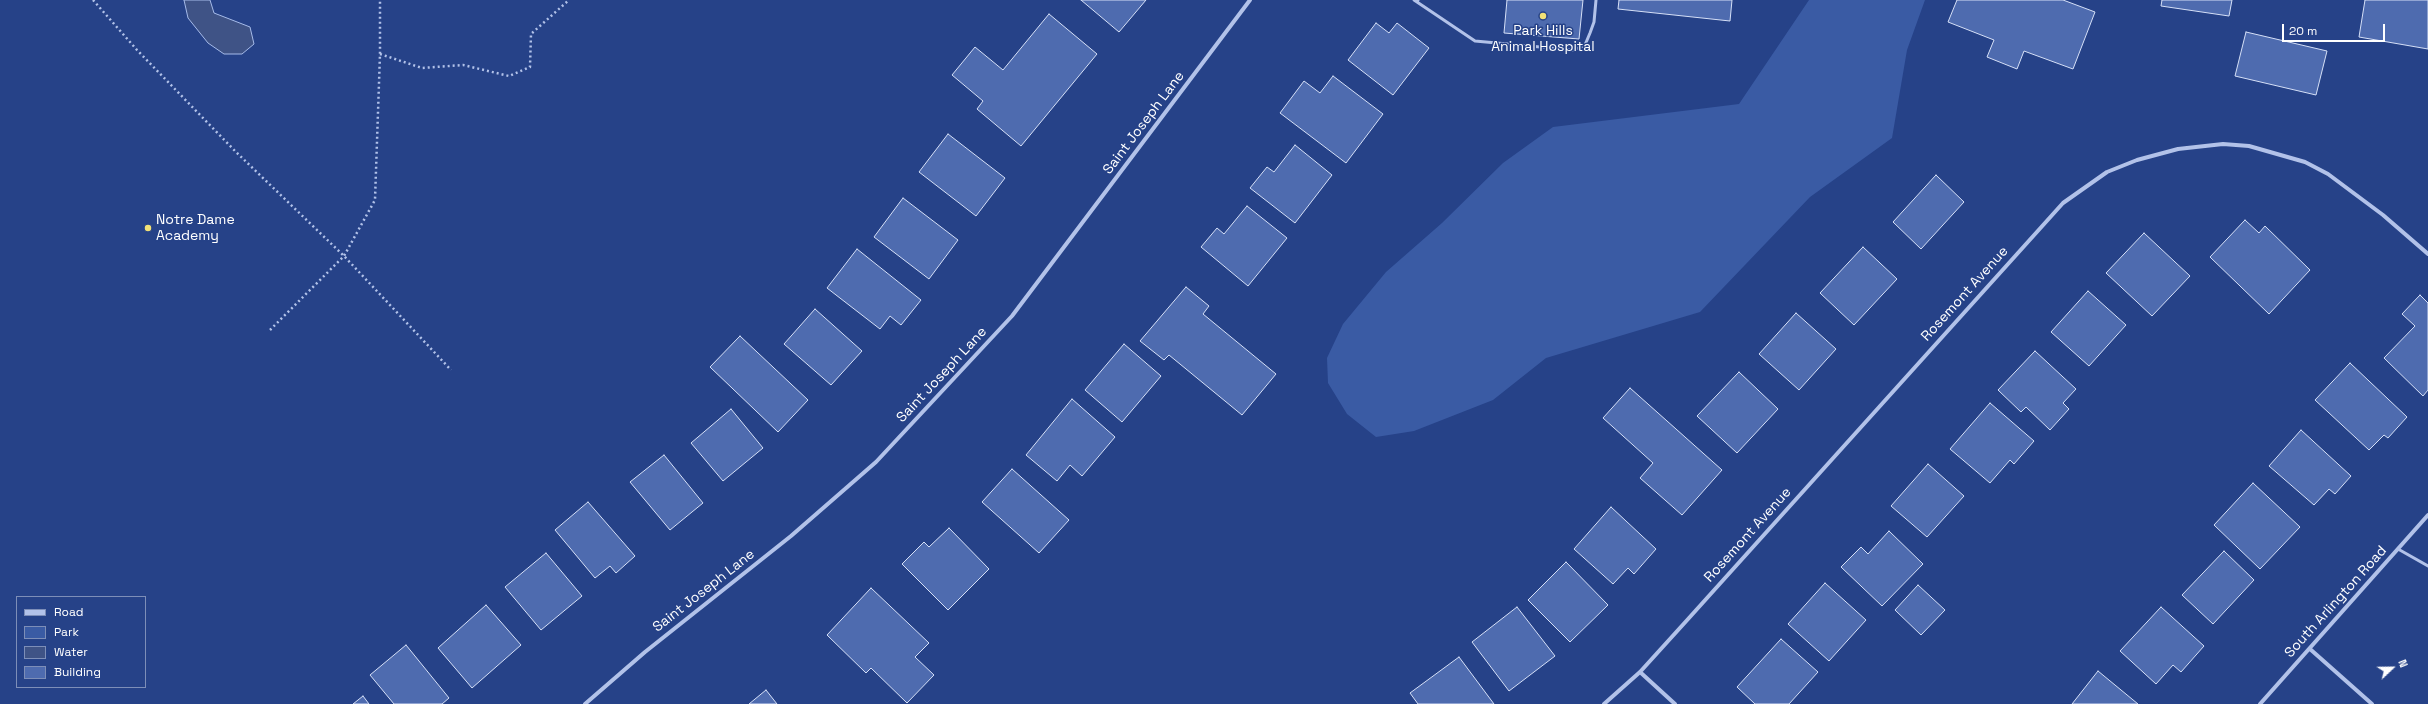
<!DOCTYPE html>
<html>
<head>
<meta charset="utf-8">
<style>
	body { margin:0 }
	#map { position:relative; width:2428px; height:704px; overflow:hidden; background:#264288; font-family:"Space Grotesk",sans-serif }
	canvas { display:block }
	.legend { position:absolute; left:16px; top:596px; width:130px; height:92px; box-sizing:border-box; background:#264288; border:1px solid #7d8eb8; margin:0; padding:5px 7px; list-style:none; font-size:12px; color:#fff }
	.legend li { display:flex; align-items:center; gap:8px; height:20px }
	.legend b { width:20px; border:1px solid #7d8eb8 }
	.north { position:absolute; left:2372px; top:648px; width:40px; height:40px; -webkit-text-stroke:3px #264288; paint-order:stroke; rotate:68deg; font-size:11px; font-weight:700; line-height:16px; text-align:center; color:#fff }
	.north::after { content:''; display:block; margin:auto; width:14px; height:18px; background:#fff; clip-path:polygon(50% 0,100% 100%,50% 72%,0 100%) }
	.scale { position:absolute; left:2282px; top:24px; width:103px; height:18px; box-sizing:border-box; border:2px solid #fff; border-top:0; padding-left:5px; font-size:12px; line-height:14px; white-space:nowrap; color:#fff; -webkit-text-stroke:3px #264288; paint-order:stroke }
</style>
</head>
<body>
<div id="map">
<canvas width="2428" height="704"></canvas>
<ul class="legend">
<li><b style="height:5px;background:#b2c2e9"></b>Road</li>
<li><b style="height:11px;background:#3a5ba4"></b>Park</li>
<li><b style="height:11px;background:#3f5386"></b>Water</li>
<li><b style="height:11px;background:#4e6baf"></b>Building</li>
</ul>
<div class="north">N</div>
<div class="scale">20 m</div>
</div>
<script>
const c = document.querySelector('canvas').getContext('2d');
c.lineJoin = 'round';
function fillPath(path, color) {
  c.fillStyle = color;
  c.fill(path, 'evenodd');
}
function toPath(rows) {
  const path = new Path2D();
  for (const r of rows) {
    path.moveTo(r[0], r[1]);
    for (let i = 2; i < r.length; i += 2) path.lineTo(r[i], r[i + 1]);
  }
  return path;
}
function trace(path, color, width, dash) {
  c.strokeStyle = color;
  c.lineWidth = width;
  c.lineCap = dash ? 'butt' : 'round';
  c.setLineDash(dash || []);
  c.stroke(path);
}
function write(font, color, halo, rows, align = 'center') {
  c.font = font + ' "Space Grotesk",sans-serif';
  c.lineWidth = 3;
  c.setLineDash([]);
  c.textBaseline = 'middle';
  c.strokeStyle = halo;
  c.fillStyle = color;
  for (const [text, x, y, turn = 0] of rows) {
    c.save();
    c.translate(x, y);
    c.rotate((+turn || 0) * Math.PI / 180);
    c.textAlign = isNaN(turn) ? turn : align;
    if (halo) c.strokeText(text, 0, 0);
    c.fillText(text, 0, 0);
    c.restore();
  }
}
fillPath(toPath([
	[1809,0,1925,0,1907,50,1892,138,1810,197,1700,312,1546,358,1493,400,1414,431,1376,437,1347,414,1328,383,1327,358,1343,324,1386,272,1442,223,1503,163,1553,127,1739,104]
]), '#3a5ba4');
const water = toPath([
	[184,0,210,0,214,13,250,27,254,44,242,54,224,54,208,43,188,18,184,0]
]);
fillPath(water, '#3f5386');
trace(water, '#a6bbe9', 1);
const building = toPath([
	[1081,0,1146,0,1119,32,1081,0],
	[1507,0,1583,0,1579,39,1504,33,1507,0],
	[1619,0,1732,0,1730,21,1618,9,1619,0],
	[1957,0,2063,0,2095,12,2073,69,2024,51,2017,69,1987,57,1994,40,1948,22,1957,0],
	[2162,0,2232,0,2229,16,2161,6,2162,0],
	[2365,0,2428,0,2428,49,2359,37,2365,0],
	[1049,14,1097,54,1021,146,977,109,983,101,952,75,975,47,1003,70,1049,14],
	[1376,23,1389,33,1397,23,1429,48,1393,95,1348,60,1376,23],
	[2246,32,2327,51,2316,95,2235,76,2246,32],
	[1333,76,1383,114,1346,163,1280,113,1304,81,1320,93,1333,76],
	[948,134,1005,178,976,216,919,172,948,134],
	[1295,145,1332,175,1295,223,1250,188,1267,167,1274,172,1295,145],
	[1936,175,1964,202,1921,249,1893,222,1936,175],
	[903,198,958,240,929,279,874,237,903,198],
	[1247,206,1287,238,1248,286,1201,247,1217,228,1224,234,1247,206],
	[2245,220,2259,233,2265,226,2310,270,2269,314,2210,257,2245,220],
	[2144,233,2190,276,2152,316,2106,273,2144,233],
	[1863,247,1897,279,1854,325,1820,293,1863,247],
	[857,249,921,300,901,325,890,316,880,329,827,288,857,249],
	[1186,287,1209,306,1203,314,1276,374,1242,415,1169,355,1164,360,1140,341,1186,287],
	[2088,291,2126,325,2089,366,2051,332,2088,291],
	[2420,295,2428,303,2428,390,2423,396,2384,358,2415,326,2402,314,2420,295],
	[815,309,862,351,831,385,784,344,815,309],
	[1796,313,1836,349,1799,390,1759,354,1796,313],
	[740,336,808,400,778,432,710,367,740,336],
	[1124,344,1161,376,1122,422,1085,390,1124,344],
	[2035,351,2076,389,2063,403,2069,409,2050,430,2026,407,2021,412,1998,390,2035,351],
	[2350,363,2407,417,2388,438,2384,435,2369,450,2315,400,2350,363],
	[1739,372,1778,409,1737,453,1697,416,1739,372],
	[1630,388,1722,470,1682,515,1640,478,1653,463,1603,418,1630,388],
	[1072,399,1115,437,1082,476,1070,465,1057,481,1026,455,1072,399],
	[1990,403,2034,441,2014,464,2010,460,1990,483,1950,449,1990,403],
	[731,409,763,448,723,481,691,443,731,409],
	[2301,430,2351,476,2335,494,2329,489,2314,505,2269,466,2301,430],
	[664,455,703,503,670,530,630,482,664,455],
	[1928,464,1964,496,1927,537,1891,506,1928,464],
	[1012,469,1069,520,1039,553,982,502,1012,469],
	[2253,483,2300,527,2260,569,2214,525,2253,483],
	[588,502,635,556,616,573,610,566,595,578,555,530,588,502],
	[1611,507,1656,549,1634,574,1628,568,1613,584,1574,549,1611,507],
	[949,528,989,569,948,610,902,564,924,542,929,547,949,528],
	[1889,531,1923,564,1882,606,1841,567,1861,547,1868,554,1889,531],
	[2224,551,2254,580,2213,624,2182,595,2224,551],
	[546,553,582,596,541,630,505,587,546,553],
	[1566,562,1608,605,1570,642,1528,600,1566,562],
	[1825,583,1866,620,1829,661,1788,624,1825,583],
	[1918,585,1945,610,1921,635,1895,610,1918,585],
	[871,588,929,643,915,657,934,675,907,703,871,668,866,673,827,635,871,588],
	[486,605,521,645,472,688,438,648,486,605],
	[1517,607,1555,656,1509,691,1472,642,1517,607],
	[2161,607,2204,646,2181,672,2173,665,2156,684,2120,651,2161,607],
	[1781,639,1818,672,1789,704,1755,704,1737,687,1781,639],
	[406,645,449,698,442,704,394,704,370,675,406,645],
	[1459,657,1494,704,1418,704,1410,693,1459,657],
	[2098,671,2138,704,2072,704,2098,671],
	[766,690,777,704,749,704,766,690],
	[363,696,369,704,353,704,363,696]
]);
fillPath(building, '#4e6baf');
trace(building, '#d6e0f7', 1);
trace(toPath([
	[93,0,137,50,236,152,344,256,451,370],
	[380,54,422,68,463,65,509,76,530,67,531,34,569,0],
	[270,330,344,256,375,200,380,54,380,0]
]), '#b2c2e9', 2.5, [2, 3]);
trace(toPath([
	[1414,0,1417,2,1418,0],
	[1417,2,1475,41,1573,50,1585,45,1590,33,1594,22,1596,0],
	[2398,549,2428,566]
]), '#b2c2e9', 3);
trace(toPath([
	[2310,649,2372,704],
	[1640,672,1675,704],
	[585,704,645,652,791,536,876,462,1012,316,1250,0],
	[1604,704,1640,672,1689,618,2063,203,2107,172,2137,160,2178,149,2223,144,2249,146,2305,162,2328,174,2383,215,2428,254],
	[2260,704,2428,515]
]), '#b2c2e9', 4);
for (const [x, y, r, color] of [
	[1543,16,4,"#f2e177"],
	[148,228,4,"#f2e177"]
]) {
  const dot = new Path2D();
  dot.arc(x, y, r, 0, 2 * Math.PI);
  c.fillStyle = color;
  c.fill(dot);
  trace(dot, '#264288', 1.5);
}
write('14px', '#fff', '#264288', [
	["Park Hills",1543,31],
	["Animal Hospital",1543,47],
	["Notre Dame",156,220,"left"],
	["Academy",156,236,"left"]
]);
write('14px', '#fff', '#264288', [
	["Saint Joseph Lane",1144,123,-53],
	["Rosemont Avenue",1965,294,-48],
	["Saint Joseph Lane",942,375,-47],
	["Rosemont Avenue",1748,535,-48],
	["Saint Joseph Lane",704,591,-38],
	["South Arlington Road",2336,602,-48]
]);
</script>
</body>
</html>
